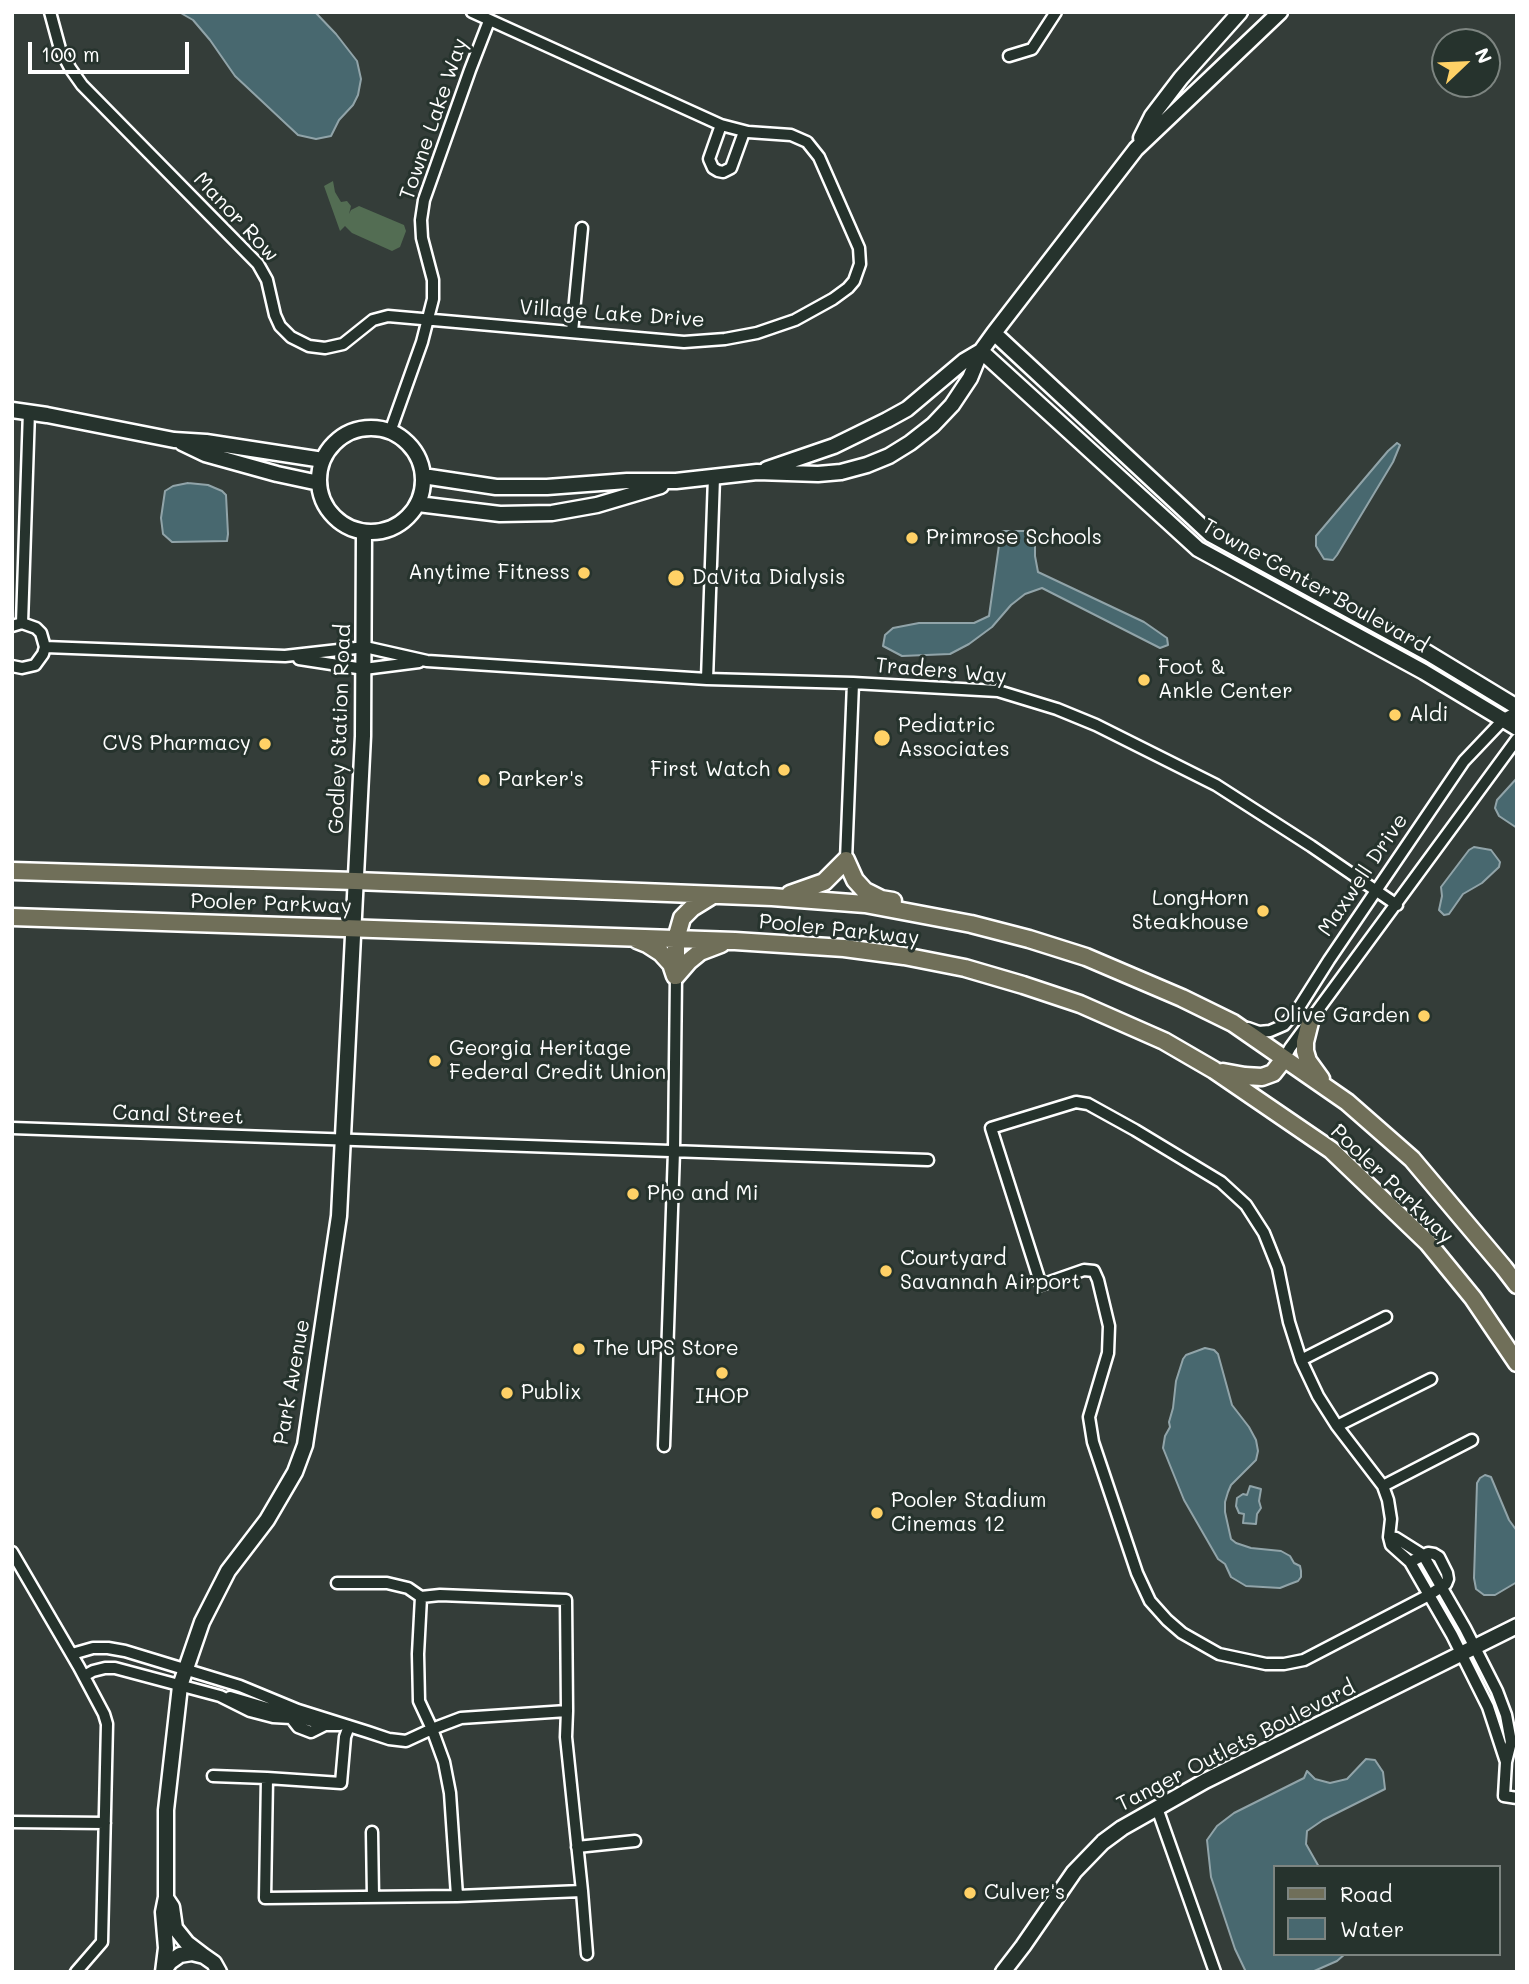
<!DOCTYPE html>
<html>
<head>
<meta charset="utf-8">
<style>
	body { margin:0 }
	#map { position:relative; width:1529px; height:1984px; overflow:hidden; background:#343d39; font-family:Mali,sans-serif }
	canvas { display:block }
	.frame { position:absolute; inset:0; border:14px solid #fff; pointer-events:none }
	.legend { position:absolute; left:1273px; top:1865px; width:228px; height:91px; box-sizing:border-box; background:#26332d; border:2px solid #7d8581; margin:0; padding:9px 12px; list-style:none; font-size:21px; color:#fff }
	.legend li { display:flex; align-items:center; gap:14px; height:35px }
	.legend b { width:35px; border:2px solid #7d8581 }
	.north { position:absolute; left:1431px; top:28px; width:70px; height:70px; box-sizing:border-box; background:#26332d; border:2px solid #7d8581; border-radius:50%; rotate:67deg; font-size:19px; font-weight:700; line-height:28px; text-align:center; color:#fff }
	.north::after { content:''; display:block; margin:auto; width:24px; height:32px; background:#ffd166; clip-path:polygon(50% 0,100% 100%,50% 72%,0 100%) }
	.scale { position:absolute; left:28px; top:42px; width:161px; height:32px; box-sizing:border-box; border:4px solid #fff; border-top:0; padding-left:9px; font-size:21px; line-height:24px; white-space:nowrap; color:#fff; -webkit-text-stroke:5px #26332d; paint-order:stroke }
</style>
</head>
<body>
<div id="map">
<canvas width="1529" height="1984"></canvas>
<div class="frame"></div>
<ul class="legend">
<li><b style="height:9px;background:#706f59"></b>Road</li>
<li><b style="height:19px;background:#48686f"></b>Water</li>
</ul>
<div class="north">N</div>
<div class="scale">100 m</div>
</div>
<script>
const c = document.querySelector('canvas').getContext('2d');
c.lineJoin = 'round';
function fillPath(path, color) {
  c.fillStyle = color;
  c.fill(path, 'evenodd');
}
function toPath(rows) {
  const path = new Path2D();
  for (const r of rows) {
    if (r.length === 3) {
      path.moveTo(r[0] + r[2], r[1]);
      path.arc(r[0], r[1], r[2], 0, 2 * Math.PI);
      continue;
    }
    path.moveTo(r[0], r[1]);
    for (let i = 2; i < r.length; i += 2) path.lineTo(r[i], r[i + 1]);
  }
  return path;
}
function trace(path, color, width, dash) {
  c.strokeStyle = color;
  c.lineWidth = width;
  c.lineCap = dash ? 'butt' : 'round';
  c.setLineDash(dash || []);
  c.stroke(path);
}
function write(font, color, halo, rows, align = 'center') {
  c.font = font + ' Mali,sans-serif';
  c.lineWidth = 6;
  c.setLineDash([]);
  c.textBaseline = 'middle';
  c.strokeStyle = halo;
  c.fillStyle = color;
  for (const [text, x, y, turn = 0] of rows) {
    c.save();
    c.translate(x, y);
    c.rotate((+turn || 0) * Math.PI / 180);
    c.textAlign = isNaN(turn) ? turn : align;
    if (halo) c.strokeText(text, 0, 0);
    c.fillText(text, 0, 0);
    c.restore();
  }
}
fillPath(toPath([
	[333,181,335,192,341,202,347,201,351,206,349,214,351,210,359,206,404,225,406,231,400,247,392,251,352,233,345,226,340,231,324,186]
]), '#536d53');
const water = toPath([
	[179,12,315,12,336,34,357,61,361,79,358,95,353,105,339,120,331,136,316,139,298,135,235,76,210,40,193,20,179,12],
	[1397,443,1400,445,1393,462,1337,555,1333,560,1324,559,1316,546,1316,536,1388,451,1397,443],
	[188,483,208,485,222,491,226,495,228,534,227,541,172,542,163,534,161,518,165,491,173,486,188,483],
	[1001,531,1035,531,1035,556,1038,572,1144,622,1167,638,1168,645,1160,648,1042,588,1025,594,1011,605,992,627,969,644,950,654,902,656,883,646,885,635,893,628,919,623,974,623,989,616,1001,531],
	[1517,778,1517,828,1499,816,1495,808,1497,800,1517,778],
	[1474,847,1491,850,1500,862,1499,867,1482,883,1463,894,1449,914,1444,915,1439,910,1442,896,1441,887,1469,850,1474,847],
	[1205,1348,1214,1350,1218,1354,1232,1405,1249,1427,1256,1440,1258,1451,1256,1460,1231,1485,1228,1492,1225,1502,1225,1512,1231,1539,1236,1543,1251,1548,1281,1551,1290,1556,1294,1563,1300,1566,1301,1571,1301,1577,1298,1581,1290,1584,1280,1588,1246,1586,1231,1577,1225,1564,1218,1559,1184,1500,1163,1448,1165,1436,1170,1427,1169,1422,1173,1408,1176,1381,1183,1359,1186,1355,1205,1348],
	[1485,1475,1491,1477,1509,1520,1517,1531,1517,1582,1495,1595,1484,1595,1476,1589,1474,1578,1477,1483,1480,1478,1485,1475],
	[1250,1486,1261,1489,1259,1501,1261,1508,1257,1514,1256,1524,1243,1523,1244,1514,1239,1513,1236,1506,1237,1498,1243,1494,1247,1495,1250,1486],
	[1366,1759,1375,1760,1383,1772,1385,1789,1323,1820,1307,1831,1306,1844,1319,1867,1275,1867,1275,1954,1345,1954,1337,1961,1312,1972,1246,1972,1235,1949,1211,1877,1207,1840,1217,1826,1234,1813,1304,1778,1307,1771,1315,1779,1330,1783,1347,1779,1366,1759]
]);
fillPath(water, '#48686f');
trace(water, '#91a4a9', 2);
const street = toPath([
	[50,12,60,49,70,68,82,85,258,264,267,280,275,315,280,326,291,337,309,346,325,348,343,344,373,320,388,316,684,342,725,339,757,333,795,320,833,299,848,288,854,281,860,264,859,248,819,157,807,142,791,135,748,132,721,125,472,12],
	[1009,56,1032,49,1056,12],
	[721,125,709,159,713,168,718,171,723,172,731,168,744,132],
	[572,332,582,228],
	[390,432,422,342,433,299,433,280,422,238,421,220,424,200,470,70,489,21],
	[22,623,29,411],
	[12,626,22,623,36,628,41,633,45,647,43,654,35,665,22,668,12,666],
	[45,647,285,656,365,647,427,661,707,679,853,683,998,691,1057,709,1096,725,1216,785,1311,846,1397,905],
	[299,659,364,669,419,662],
	[707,679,714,477],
	[846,860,853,683],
	[1248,1028,1259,1032,1270,1031,1284,1025,1298,1009,1329,960,1464,761,1504,719,1517,712],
	[1284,1059,1290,1048,1517,739],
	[12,1128,928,1160],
	[1301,1360,1386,1317],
	[1337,1426,1431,1379],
	[664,1446,674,1151,676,976],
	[1383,1486,1472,1440],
	[1389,1537,1396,1538,1423,1555,1465,1628,1497,1691,1506,1715,1511,1742,1506,1762,1504,1796,1517,1798],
	[12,1552,79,1667,104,1714,107,1724,102,1942,76,1972],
	[1410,1562,1428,1553,1434,1554,1439,1557,1447,1573,1448,1579,1446,1584,1429,1595,1304,1660,1284,1664,1266,1664,1219,1654,1182,1633,1167,1620,1150,1601,1137,1573,1093,1442,1089,1417,1108,1353,1109,1326,1098,1280,1094,1271,1084,1270,1041,1285,991,1128,1076,1102,1088,1104,1135,1130,1221,1182,1246,1205,1264,1233,1278,1268,1289,1322,1301,1360,1318,1396,1337,1426,1383,1486,1388,1500,1391,1519,1389,1537,1391,1545,1410,1562,1429,1595,1452,1635,1488,1707,1506,1762],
	[337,1583,387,1583,408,1588,421,1597],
	[72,1654,93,1648,108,1648,125,1651,240,1686,298,1710,368,1732,389,1739,406,1741,432,1729,461,1718,567,1711,566,1600,440,1595,421,1597,418,1654,419,1701,432,1729,444,1762,450,1793,457,1896,582,1891,566,1737,567,1711],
	[84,1676,93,1671,105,1668,115,1668,220,1696,250,1711,273,1717,291,1718,298,1727,311,1732,325,1725,340,1725],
	[230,1697,325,1725],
	[349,1726,345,1737,341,1783,267,1778,265,1898,457,1896],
	[213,1776,267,1778],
	[1157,1808,1215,1972],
	[12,1822,105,1823],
	[372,1832,373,1897],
	[577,1847,635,1841],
	[582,1891,587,1954]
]);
const secondary = toPath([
	[1141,138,1152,116,1181,78,1240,12],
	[994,333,1210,534,1428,653,1517,707],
	[981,351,1198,549,1424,672,1517,728],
	[12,410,47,415,174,440,206,442,323,460],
	[371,480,52],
	[182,443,205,454,277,474,319,483],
	[767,469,834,446,887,420,907,409,964,361,981,351],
	[423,476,496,487,547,487,627,481,676,481,757,472,818,474,841,472,867,465,889,456,910,443,933,425,952,405,970,378,981,351,994,333,1136,149,1280,12],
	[418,504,500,514,552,513,597,505,661,486],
	[166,1898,172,1907,175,1928,187,1943,204,1956],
	[163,1972,166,1948,163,1912,166,1897,166,1810,180,1686,202,1622,228,1571,267,1520,295,1472,305,1445,339,1216,363,736,364,532],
	[163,1972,170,1962,180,1955,192,1953,204,1956,214,1963,219,1972],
	[1003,1972,1023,1946,1074,1872,1103,1842,1122,1828,1205,1781,1517,1626]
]);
const primary = toPath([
	[12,871,355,881,772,897,865,904,971,924,1029,939,1086,957,1182,998,1233,1023,1347,1102,1412,1159,1504,1268,1517,1285],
	[790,894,824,882,846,860,855,880,865,891,881,899,893,901],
	[12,917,735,941,844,948,904,956,965,968,1023,985,1080,1004,1164,1041,1214,1070,1331,1150,1428,1243,1473,1298,1517,1363],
	[637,940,647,944,661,953,671,964,675,976],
	[676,976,676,939,682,918,692,908,713,895],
	[676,976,689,961,700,952,721,944],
	[1310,1022,1305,1042,1305,1051,1308,1061,1321,1079],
	[1223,1072,1245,1076,1262,1077,1273,1073,1284,1059]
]);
trace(street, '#fff', 15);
trace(secondary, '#fff', 19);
trace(primary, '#fff', 21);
trace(street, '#26332d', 10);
trace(secondary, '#26332d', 14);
trace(primary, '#706f59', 16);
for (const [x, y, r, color] of [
	[912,538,7,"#ffd166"],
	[584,573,7,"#ffd166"],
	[676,578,9,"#ffd166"],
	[1144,680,7,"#ffd166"],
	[1395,715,7,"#ffd166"],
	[882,738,9,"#ffd166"],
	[265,744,7,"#ffd166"],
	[784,770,7,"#ffd166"],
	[484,780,7,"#ffd166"],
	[1263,911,7,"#ffd166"],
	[1424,1016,7,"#ffd166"],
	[435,1061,7,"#ffd166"],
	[633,1194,7,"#ffd166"],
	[886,1271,7,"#ffd166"],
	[579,1349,7,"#ffd166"],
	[722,1373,7,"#ffd166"],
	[507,1393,7,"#ffd166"],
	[877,1513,7,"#ffd166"],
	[970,1893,7,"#ffd166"]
]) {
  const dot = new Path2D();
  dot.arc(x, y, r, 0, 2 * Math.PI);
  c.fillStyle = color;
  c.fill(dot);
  trace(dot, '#26332d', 2.5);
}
write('21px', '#fff', '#26332d', [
	["Towne Lake Way",434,119,-71],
	["Manor Row",236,217,47],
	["Village Lake Drive",612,314,4],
	["Towne Center Boulevard",1315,586,29],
	["Traders Way",941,671,5],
	["Godley Station Road",340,729,-88],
	["Maxwell Drive",1363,875,-56],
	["Pooler Parkway",271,904,2],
	["Pooler Parkway",839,930,6],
	["Canal Street",178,1115,2],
	["Pooler Parkway",1392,1184,44],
	["Park Avenue",292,1382,-80],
	["Tanger Outlets Boulevard",1236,1746,-27]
]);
write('21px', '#fff', '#26332d', [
	["Primrose Schools",926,538],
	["Anytime Fitness",570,573,"right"],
	["DaVita Dialysis",692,578],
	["Foot &",1158,668],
	["Ankle Center",1158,692],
	["Aldi",1409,715],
	["Pediatric",898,726],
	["Associates",898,750],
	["CVS Pharmacy",251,744,"right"],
	["First Watch",770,770,"right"],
	["Parker's",498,780],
	["LongHorn",1249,899,"right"],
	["Steakhouse",1249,923,"right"],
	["Olive Garden",1410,1016,"right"],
	["Georgia Heritage",449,1049],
	["Federal Credit Union",449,1073],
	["Pho and Mi",647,1194],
	["Courtyard",900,1259],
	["Savannah Airport",900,1283],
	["The UPS Store",593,1349],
	["Publix",521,1393],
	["IHOP",722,1397,"center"],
	["Pooler Stadium",891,1501],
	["Cinemas 12",891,1525],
	["Culver's",984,1893]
], 'left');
</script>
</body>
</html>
